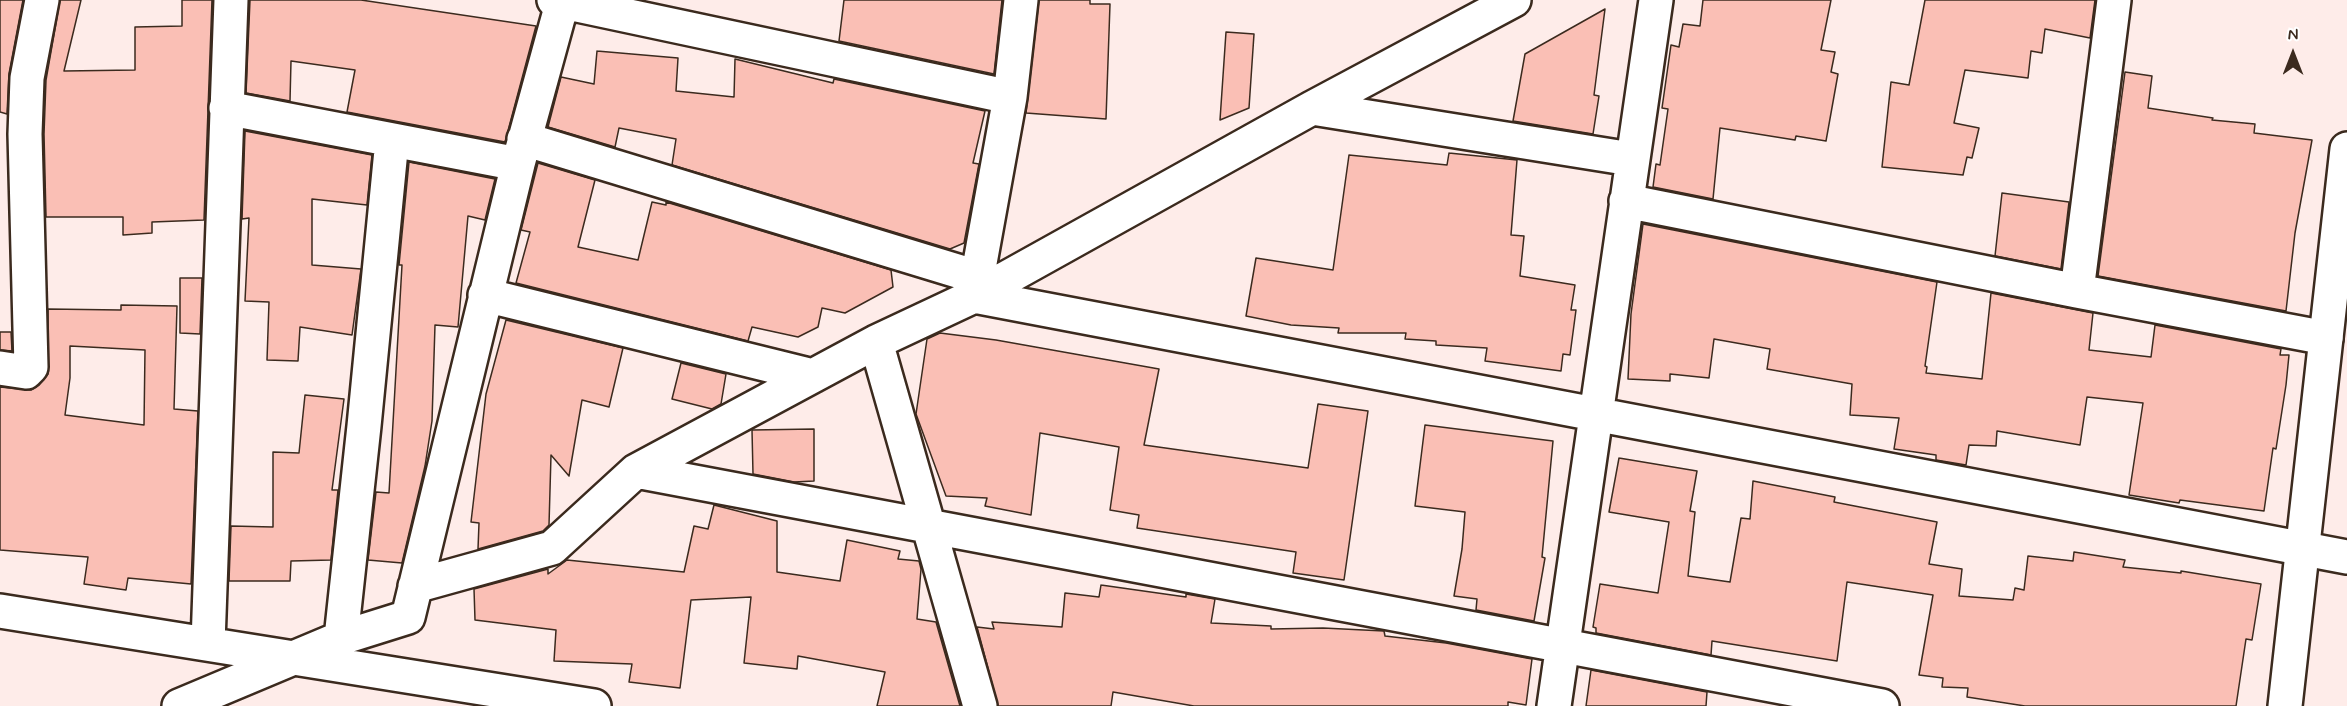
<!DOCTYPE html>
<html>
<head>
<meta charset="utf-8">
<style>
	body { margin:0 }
	#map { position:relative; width:2347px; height:706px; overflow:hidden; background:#feece9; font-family:Mynerve,sans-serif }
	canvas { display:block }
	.north { position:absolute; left:2263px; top:24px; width:60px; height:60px; -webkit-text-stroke:4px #fff; paint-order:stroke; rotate:0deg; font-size:16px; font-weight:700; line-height:24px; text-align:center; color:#3b2a1e }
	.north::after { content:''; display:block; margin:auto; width:21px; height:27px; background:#3b2a1e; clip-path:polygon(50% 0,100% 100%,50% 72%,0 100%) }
</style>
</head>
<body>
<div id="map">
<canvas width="2347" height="706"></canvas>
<div class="north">N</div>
</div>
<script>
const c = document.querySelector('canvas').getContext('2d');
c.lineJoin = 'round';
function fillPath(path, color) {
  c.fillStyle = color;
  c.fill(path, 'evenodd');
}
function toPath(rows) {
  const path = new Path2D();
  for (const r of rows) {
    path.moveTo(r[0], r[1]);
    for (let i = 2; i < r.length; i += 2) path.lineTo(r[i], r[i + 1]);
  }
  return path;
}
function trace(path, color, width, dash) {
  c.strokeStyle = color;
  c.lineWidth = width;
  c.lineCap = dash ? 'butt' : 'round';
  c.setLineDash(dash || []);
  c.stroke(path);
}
const building = toPath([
	[0,0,23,0,9,74,7,114,0,112,0,0],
	[60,0,81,0,64,71,135,70,135,27,182,26,182,0,212,0,204,220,152,222,152,233,123,235,123,217,46,217,44,134,46,80,60,0],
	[250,0,361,0,536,26,505,142,347,112,355,70,291,61,290,101,246,93,250,0],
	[844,0,1002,0,994,74,839,41,844,0],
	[1039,0,1090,0,1090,4,1110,4,1106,119,1026,113,1039,0],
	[1703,0,1831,0,1821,50,1835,52,1831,72,1838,74,1826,141,1796,136,1795,140,1720,128,1713,199,1653,187,1656,164,1660,165,1668,109,1662,108,1671,45,1679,47,1683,24,1700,26,1703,0],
	[1925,0,2095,0,2090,38,2045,29,2042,53,2031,51,2028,78,1965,70,1954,123,1979,128,1972,158,1967,157,1963,175,1882,167,1891,82,1909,85,1925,0],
	[1605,9,1594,95,1599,96,1593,134,1513,121,1525,54,1605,9],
	[1226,32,1254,34,1249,108,1220,120,1226,32],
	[597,51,678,58,676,91,734,97,735,59,833,83,834,79,985,111,973,163,979,164,964,243,950,249,672,165,676,139,619,128,615,147,548,127,561,77,594,84,597,51],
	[2125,72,2152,76,2148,108,2213,118,2212,120,2255,124,2254,133,2312,140,2295,233,2286,311,2098,276,2125,72],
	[245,131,372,155,367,205,312,199,312,265,361,269,352,335,300,327,298,361,267,360,269,302,245,301,249,218,242,219,245,131],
	[1449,153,1517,160,1511,235,1524,236,1520,276,1575,285,1571,310,1576,310,1570,355,1563,354,1561,371,1485,361,1487,348,1436,345,1436,341,1405,339,1406,333,1338,333,1339,328,1291,325,1246,316,1256,258,1333,270,1349,155,1447,165,1449,153],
	[409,162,495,179,485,220,468,216,458,327,435,325,432,421,425,466,402,563,368,560,376,492,389,493,402,265,399,265,409,162],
	[538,163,595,180,578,247,638,260,652,202,666,205,666,202,891,270,893,287,845,313,822,308,818,327,798,337,752,327,748,341,516,283,530,232,521,230,538,163],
	[2002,193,2069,202,2061,269,1995,256,2002,193],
	[1643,224,1937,282,1925,366,1927,367,1926,373,1982,379,1991,293,2093,313,2089,350,2151,357,2155,325,2281,349,2280,355,2289,355,2286,385,2276,449,2273,448,2264,511,2180,500,2179,503,2129,495,2143,403,2087,397,2080,445,1997,431,1996,446,1969,445,1966,465,1936,460,1936,455,1894,449,1899,418,1850,415,1852,384,1767,369,1770,349,1714,339,1709,378,1670,374,1670,381,1628,379,1631,314,1643,224],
	[180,278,202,278,200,334,180,333,180,278],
	[121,305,177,306,174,409,198,411,191,584,128,578,126,590,84,584,88,557,0,550,0,387,31,390,39,385,48,374,48,309,121,310,121,305],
	[70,346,145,350,144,425,65,415,70,378,70,346],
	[506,320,623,348,609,407,582,400,569,476,551,455,549,525,543,531,478,549,479,523,471,522,486,394,506,320],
	[0,332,11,332,12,351,0,350,0,332],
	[940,333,996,340,1159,369,1144,445,1308,468,1318,404,1368,411,1344,580,1293,573,1296,552,1137,528,1139,515,1110,510,1119,447,1040,433,1031,515,985,506,987,498,946,496,916,414,927,339,940,333],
	[681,363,726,374,721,404,712,409,672,399,681,363],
	[305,395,344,399,332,490,338,490,331,560,291,561,290,581,229,581,231,526,273,527,273,452,299,453,305,395],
	[1425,425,1553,441,1542,557,1545,558,1534,621,1476,610,1477,599,1454,596,1462,549,1465,512,1415,506,1425,425],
	[814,429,814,481,794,482,753,474,752,430,814,429],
	[1619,458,1697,471,1690,511,1695,512,1688,576,1730,582,1741,518,1750,519,1753,481,1835,497,1834,502,1937,522,1929,564,1962,569,1959,596,2013,600,2015,588,2024,590,2028,556,2073,561,2074,552,2125,560,2123,567,2181,573,2181,571,2261,584,2252,640,2246,639,2236,706,2025,706,1967,697,1968,688,1942,687,1943,678,1919,675,1933,595,1847,582,1837,661,1712,641,1711,655,1596,633,1596,628,1593,627,1600,584,1658,593,1669,522,1609,512,1619,458],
	[714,505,777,521,777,572,840,581,847,540,900,551,898,559,919,561,921,569,917,619,936,622,960,706,877,706,885,672,798,656,797,669,744,663,751,597,691,600,680,688,629,682,632,664,554,661,556,630,475,620,474,589,548,569,548,574,567,560,684,572,694,526,708,529,714,505],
	[1101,585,1186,597,1186,594,1215,599,1211,623,1271,626,1271,629,1323,628,1384,631,1385,636,1446,643,1532,659,1526,705,1508,702,1508,706,1194,706,1113,692,1111,706,998,706,977,627,994,629,992,622,1062,627,1065,593,1099,597,1101,585],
	[1591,670,1707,692,1706,706,1586,706,1591,670]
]);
fillPath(building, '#fabfb5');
trace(building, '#3b2a1e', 1.5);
const minor = toPath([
	[554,0,1010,97],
	[1021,0,1010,97,974,296,2347,557],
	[226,108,518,164],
	[1312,108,1631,159],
	[524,139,977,277],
	[1626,201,2077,291,2326,338],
	[2077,291,2114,0],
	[485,295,813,376],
	[876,342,980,706],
	[0,368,26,372,31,367,25,134,27,78,42,0],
	[636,471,1882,706],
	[415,586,552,548,636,471,876,342,974,296,1312,108,1514,0],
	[0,611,594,706],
	[341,638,364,426,392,140],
	[208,643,231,0],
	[179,706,341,638,408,617,518,164,563,0],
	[1554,706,1656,0]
]);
const tertiary = toPath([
	[2285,706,2347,149]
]);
trace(minor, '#3b2a1e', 38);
trace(tertiary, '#3b2a1e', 38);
trace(minor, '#fff', 33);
trace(tertiary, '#fff', 33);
</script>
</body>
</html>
